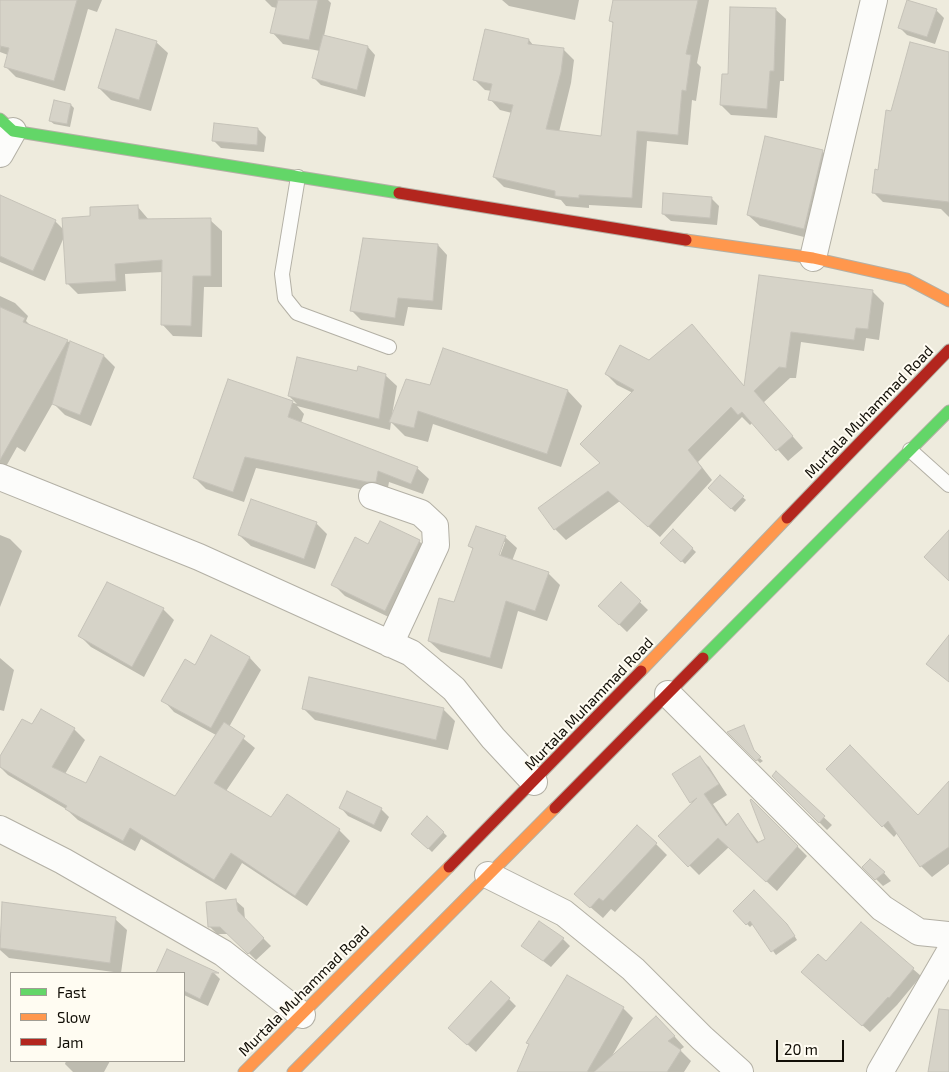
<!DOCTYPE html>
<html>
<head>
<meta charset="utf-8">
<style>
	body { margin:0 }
	#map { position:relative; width:949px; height:1072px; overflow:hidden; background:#eeebdd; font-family:"Exo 2",sans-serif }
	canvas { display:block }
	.legend { position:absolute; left:10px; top:972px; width:175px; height:90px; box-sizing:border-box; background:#fffcf2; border:1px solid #a09d94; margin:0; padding:6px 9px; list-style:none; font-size:15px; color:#110e06 }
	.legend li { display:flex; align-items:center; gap:10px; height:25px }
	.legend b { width:25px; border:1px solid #a09d94 }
	.scale { position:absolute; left:776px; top:1040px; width:68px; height:22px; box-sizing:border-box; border:2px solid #110e06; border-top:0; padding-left:6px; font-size:15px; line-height:18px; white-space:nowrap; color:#110e06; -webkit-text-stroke:4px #fffcf2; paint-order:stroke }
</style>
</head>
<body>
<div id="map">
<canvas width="949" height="1072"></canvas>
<ul class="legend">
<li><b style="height:6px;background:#63d668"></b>Fast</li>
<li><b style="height:6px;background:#ff974d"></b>Slow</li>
<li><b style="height:6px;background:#b3261e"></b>Jam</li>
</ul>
<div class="scale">20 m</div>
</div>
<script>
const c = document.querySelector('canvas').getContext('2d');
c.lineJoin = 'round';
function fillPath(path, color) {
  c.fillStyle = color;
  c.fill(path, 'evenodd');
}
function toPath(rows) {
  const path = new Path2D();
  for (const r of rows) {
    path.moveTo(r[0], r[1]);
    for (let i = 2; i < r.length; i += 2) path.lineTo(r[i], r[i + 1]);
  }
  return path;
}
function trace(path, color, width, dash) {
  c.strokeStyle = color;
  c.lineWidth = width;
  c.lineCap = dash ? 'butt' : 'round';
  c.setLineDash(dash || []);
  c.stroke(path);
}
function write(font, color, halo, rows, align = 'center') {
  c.font = font + ' "Exo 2",sans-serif';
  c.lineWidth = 4;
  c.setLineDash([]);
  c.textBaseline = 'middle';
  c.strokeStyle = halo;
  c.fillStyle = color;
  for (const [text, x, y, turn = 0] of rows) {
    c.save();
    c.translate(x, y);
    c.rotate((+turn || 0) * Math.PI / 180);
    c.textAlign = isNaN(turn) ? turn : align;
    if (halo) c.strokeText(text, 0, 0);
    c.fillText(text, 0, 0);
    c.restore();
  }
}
fillPath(toPath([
	[2,0,102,0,97,12,88,9,65,91,16,77,5,66,8,55,0,52],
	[265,0,328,0,331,3,324,36,368,47,375,55,365,97,321,85,314,78,320,51,283,44,272,32,277,8,272,7],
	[502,0,579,0,575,20,509,6],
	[615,0,709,0,697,63,701,67,696,101,692,100,688,145,647,141,642,208,589,205,589,208,566,206,561,200,504,187,494,177,512,113,500,110,490,99,492,91,485,90,474,79,529,40,534,46,563,49,574,60,571,83,559,132,603,137,614,24,610,21],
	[775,9,786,19,784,81,780,81,777,118,731,115,721,105,730,75],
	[936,10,944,18,935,44,907,35,899,27],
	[156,42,168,53,151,111,111,100,99,88],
	[949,54,949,217,941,209,883,202,873,192,892,113],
	[71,105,74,108,70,127,54,124,50,121],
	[258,129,266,137,264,152,221,148,214,141],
	[822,151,834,163,816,240,760,226,748,215],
	[711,198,719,206,717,225,671,221,663,214],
	[137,206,149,220,210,220,222,231,222,287,204,287,202,337,173,336,162,324,163,272,125,274,126,291,78,294,67,283,64,237,45,281,0,262,0,209,55,221,64,230,91,217],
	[438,245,447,255,442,310,408,307,404,326,361,320,351,310],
	[760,277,873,292,884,303,879,340,866,338,864,351,801,342,796,378,790,378,763,403,803,448,788,461,753,422,750,425,742,417,698,462,712,480,660,537,620,501,566,540,555,529,602,464,633,393,617,385,606,374,649,362,692,326,745,387],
	[0,296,15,303,28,316,26,321,32,327,104,356,115,367,91,426,65,415,53,403,25,452,17,447,4,470,0,467],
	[358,372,385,375,397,386,392,415,431,387,568,391,582,406,561,467,433,424,428,442,405,436,391,422,390,430,297,406,304,414,301,423,417,468,429,479,423,494,389,482,387,493,379,493,256,468,244,502,206,489,195,478,228,381,297,404,289,396],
	[720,477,746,500,735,512,710,488],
	[316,523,327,534,315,569,251,546,239,535],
	[673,531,696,552,685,564,662,543],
	[0,535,10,539,22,551,0,607],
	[505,537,517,548,512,561,548,573,560,585,547,621,518,611,502,669,441,652,429,641,455,603,474,550,469,546],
	[502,542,505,542,498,561,496,560],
	[419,541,431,553,397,621,345,596,333,584],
	[621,584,648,610,627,632,600,606],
	[163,609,174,620,144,677,91,647,80,636],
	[212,637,250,658,261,670,229,727,255,748,226,791,272,819,288,796,339,830,350,841,307,906,242,863,226,890,141,839,135,851,78,820,66,809,8,775,0,767,0,758,33,726,74,729,85,740,65,774,86,785,175,798,216,735,174,712,163,700,195,666],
	[0,658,14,670,4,711,0,710],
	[303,708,443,709,455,721,448,750,315,720],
	[743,727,756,755,763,761,760,763,729,732],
	[699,757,709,767,727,795,713,804,728,826,738,815,760,844,766,840,751,800,807,856,777,891,729,847,699,875,660,836,693,804,691,802],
	[827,769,918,816,949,783,949,864,932,877,921,866,898,832,894,837],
	[776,773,832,825,827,830,773,776],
	[341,808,381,809,389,817,381,832,348,816],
	[428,818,447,836,432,852,413,834],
	[656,844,667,855,615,912,611,909,603,918,588,905],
	[870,860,884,873,891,881,883,886,864,867],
	[236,901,244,908,245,920,271,946,256,960,229,934,217,934,209,926],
	[3,904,115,919,127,930,121,973,9,958,0,950],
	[734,911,790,929,797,940,776,955,753,924,750,927],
	[563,939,570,946,551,967,523,946],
	[168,951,213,972,220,979,208,1006,184,995,184,973,157,973],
	[827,963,913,969,921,976,897,1005,870,1032,810,979],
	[509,999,516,1006,476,1052,458,1036],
	[623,1008,633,1018,611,1058,667,1028,684,1047,680,1050,691,1061,684,1072,519,1072],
	[66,1061,110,1061,104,1072,73,1072,65,1064]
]), '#0003');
const building = toPath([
	[0,0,77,0,54,81,4,67,9,48,0,46,0,0],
	[278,0,318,0,309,40,270,33,278,0],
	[613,0,698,0,686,54,691,55,686,91,682,90,678,135,637,131,632,198,579,195,579,198,555,196,555,191,493,177,513,105,488,100,492,84,473,80,485,29,529,39,528,44,564,48,561,72,546,129,601,136,613,22,609,21,613,0],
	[907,0,937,9,927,37,898,28,907,0],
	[730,7,776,8,774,71,770,71,767,109,720,105,722,74,728,74,730,7],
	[116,29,157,41,139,100,98,88,116,29],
	[323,35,368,46,357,90,312,78,323,35],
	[910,42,949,52,949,202,872,193,875,169,878,170,886,110,891,111,910,42],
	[54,100,71,104,67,124,49,121,54,100],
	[214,123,258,128,257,145,212,141,214,123],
	[765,136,823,150,804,229,747,215,765,136],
	[663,193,712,197,710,218,662,214,663,193],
	[0,195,56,220,33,271,0,256,0,195],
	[138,205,139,219,211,218,211,276,193,276,191,326,161,325,162,260,115,264,116,281,66,284,62,218,90,216,90,207,138,205],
	[363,238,438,244,433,301,398,298,395,318,350,311,363,238],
	[759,275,873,290,868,329,856,328,854,340,791,332,786,368,779,367,754,391,793,436,776,451,742,412,738,415,731,407,688,450,702,468,648,527,608,491,554,530,538,508,600,463,580,444,634,390,605,374,620,345,649,360,692,324,744,386,759,275],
	[0,307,25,318,23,322,68,340,0,460,0,307],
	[70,341,104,355,80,415,52,404,70,341],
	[443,348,568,390,547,454,418,411,414,428,389,422,406,379,430,385,443,348],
	[297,357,357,371,358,366,386,374,379,419,288,396,297,357],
	[228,379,293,401,288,417,418,467,411,484,378,471,376,482,367,482,245,457,233,492,193,478,228,379],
	[720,475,744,496,731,509,708,488,720,475],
	[251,499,317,522,304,559,238,535,251,499],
	[380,521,420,540,385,611,331,585,355,537,368,544,380,521],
	[476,526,506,536,499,555,549,572,535,611,506,601,490,658,428,641,439,598,454,602,473,548,468,546,476,526],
	[673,529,693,548,681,562,660,543,673,529],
	[949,530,949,581,924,557,949,530],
	[107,582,164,608,132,667,78,636,107,582],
	[621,582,641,601,619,625,598,606,621,582],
	[211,635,250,657,211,728,161,701,185,659,195,665,211,635],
	[949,635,949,682,926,664,949,635],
	[309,677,444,708,436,740,302,709,309,677],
	[41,709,75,728,52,767,86,783,100,756,175,796,224,722,245,736,214,783,271,817,287,794,340,829,295,896,231,853,214,880,130,828,123,841,65,809,67,806,0,767,0,756,22,719,32,724,41,709],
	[744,725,754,750,761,757,756,761,727,732,744,725],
	[850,745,918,815,949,781,949,847,920,867,888,821,882,827,826,769,850,745],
	[700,756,719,784,704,794,726,826,738,813,757,843,765,839,750,800,751,799,798,846,766,882,718,838,688,867,658,836,697,798,690,803,672,774,700,756],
	[776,771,825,816,819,823,772,776,776,771],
	[347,791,382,808,374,825,339,808,347,791],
	[427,816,444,832,428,849,411,834,427,816],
	[637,825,657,843,603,901,599,898,590,908,574,894,637,825],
	[870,859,885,872,875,880,862,867,870,859],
	[754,890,787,924,795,936,771,952,750,921,746,925,733,911,754,890],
	[236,899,238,911,264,938,248,954,220,927,208,927,206,902,236,899],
	[2,902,116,917,110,963,0,948,2,902],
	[539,921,564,938,543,961,521,946,539,921],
	[861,922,914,968,889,998,888,997,862,1026,801,972,818,954,826,961,861,922],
	[167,949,219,973,212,973,200,999,184,991,184,973,156,973,167,949],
	[567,975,624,1007,587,1072,517,1072,529,1044,526,1043,567,975],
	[491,981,510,998,467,1045,448,1028,491,981],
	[939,1009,949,1010,949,1072,928,1072,939,1009],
	[656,1016,675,1036,668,1041,681,1050,667,1072,594,1072,656,1016]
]);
fillPath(building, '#d6d3c8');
trace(building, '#c5c2b8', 1);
const lane = toPath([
	[298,177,282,274,285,298,297,313,389,347],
	[910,450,949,485]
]);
const street = toPath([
	[0,154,13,131],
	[813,258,874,0],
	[0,477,199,557,411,653,454,689,493,738,534,782],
	[372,496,421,513,435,526,436,545,390,644],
	[668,694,882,908,919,932,949,935],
	[0,829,63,861,223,953,302,1015],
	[488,875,564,913,633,969,702,1038,740,1072],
	[880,1072,949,953]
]);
const fast = toPath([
	[0,119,13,131,399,193],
	[703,658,949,411]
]);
const slow = toPath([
	[686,240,813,258,907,279,949,301],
	[641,671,787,518],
	[244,1072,449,867],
	[293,1072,555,808]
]);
const jam = toPath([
	[399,193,686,240],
	[787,518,949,350],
	[555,808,703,658],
	[449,867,641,671]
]);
trace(lane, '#b3b0a5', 16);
trace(street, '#b3b0a5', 28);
trace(fast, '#b3b0a5', 13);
trace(slow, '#b3b0a5', 13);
trace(jam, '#b3b0a5', 13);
trace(lane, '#fcfcfa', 14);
trace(street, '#fcfcfa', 26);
trace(fast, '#63d668', 11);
trace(slow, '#ff974d', 11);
trace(jam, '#b3261e', 11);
write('15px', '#110e06', '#fffcf2', [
	["Murtala Muhammad Road",869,412,-46],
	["Murtala Muhammad Road",589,704,-46],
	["Murtala Muhammad Road",304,991,-45]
]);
</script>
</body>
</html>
